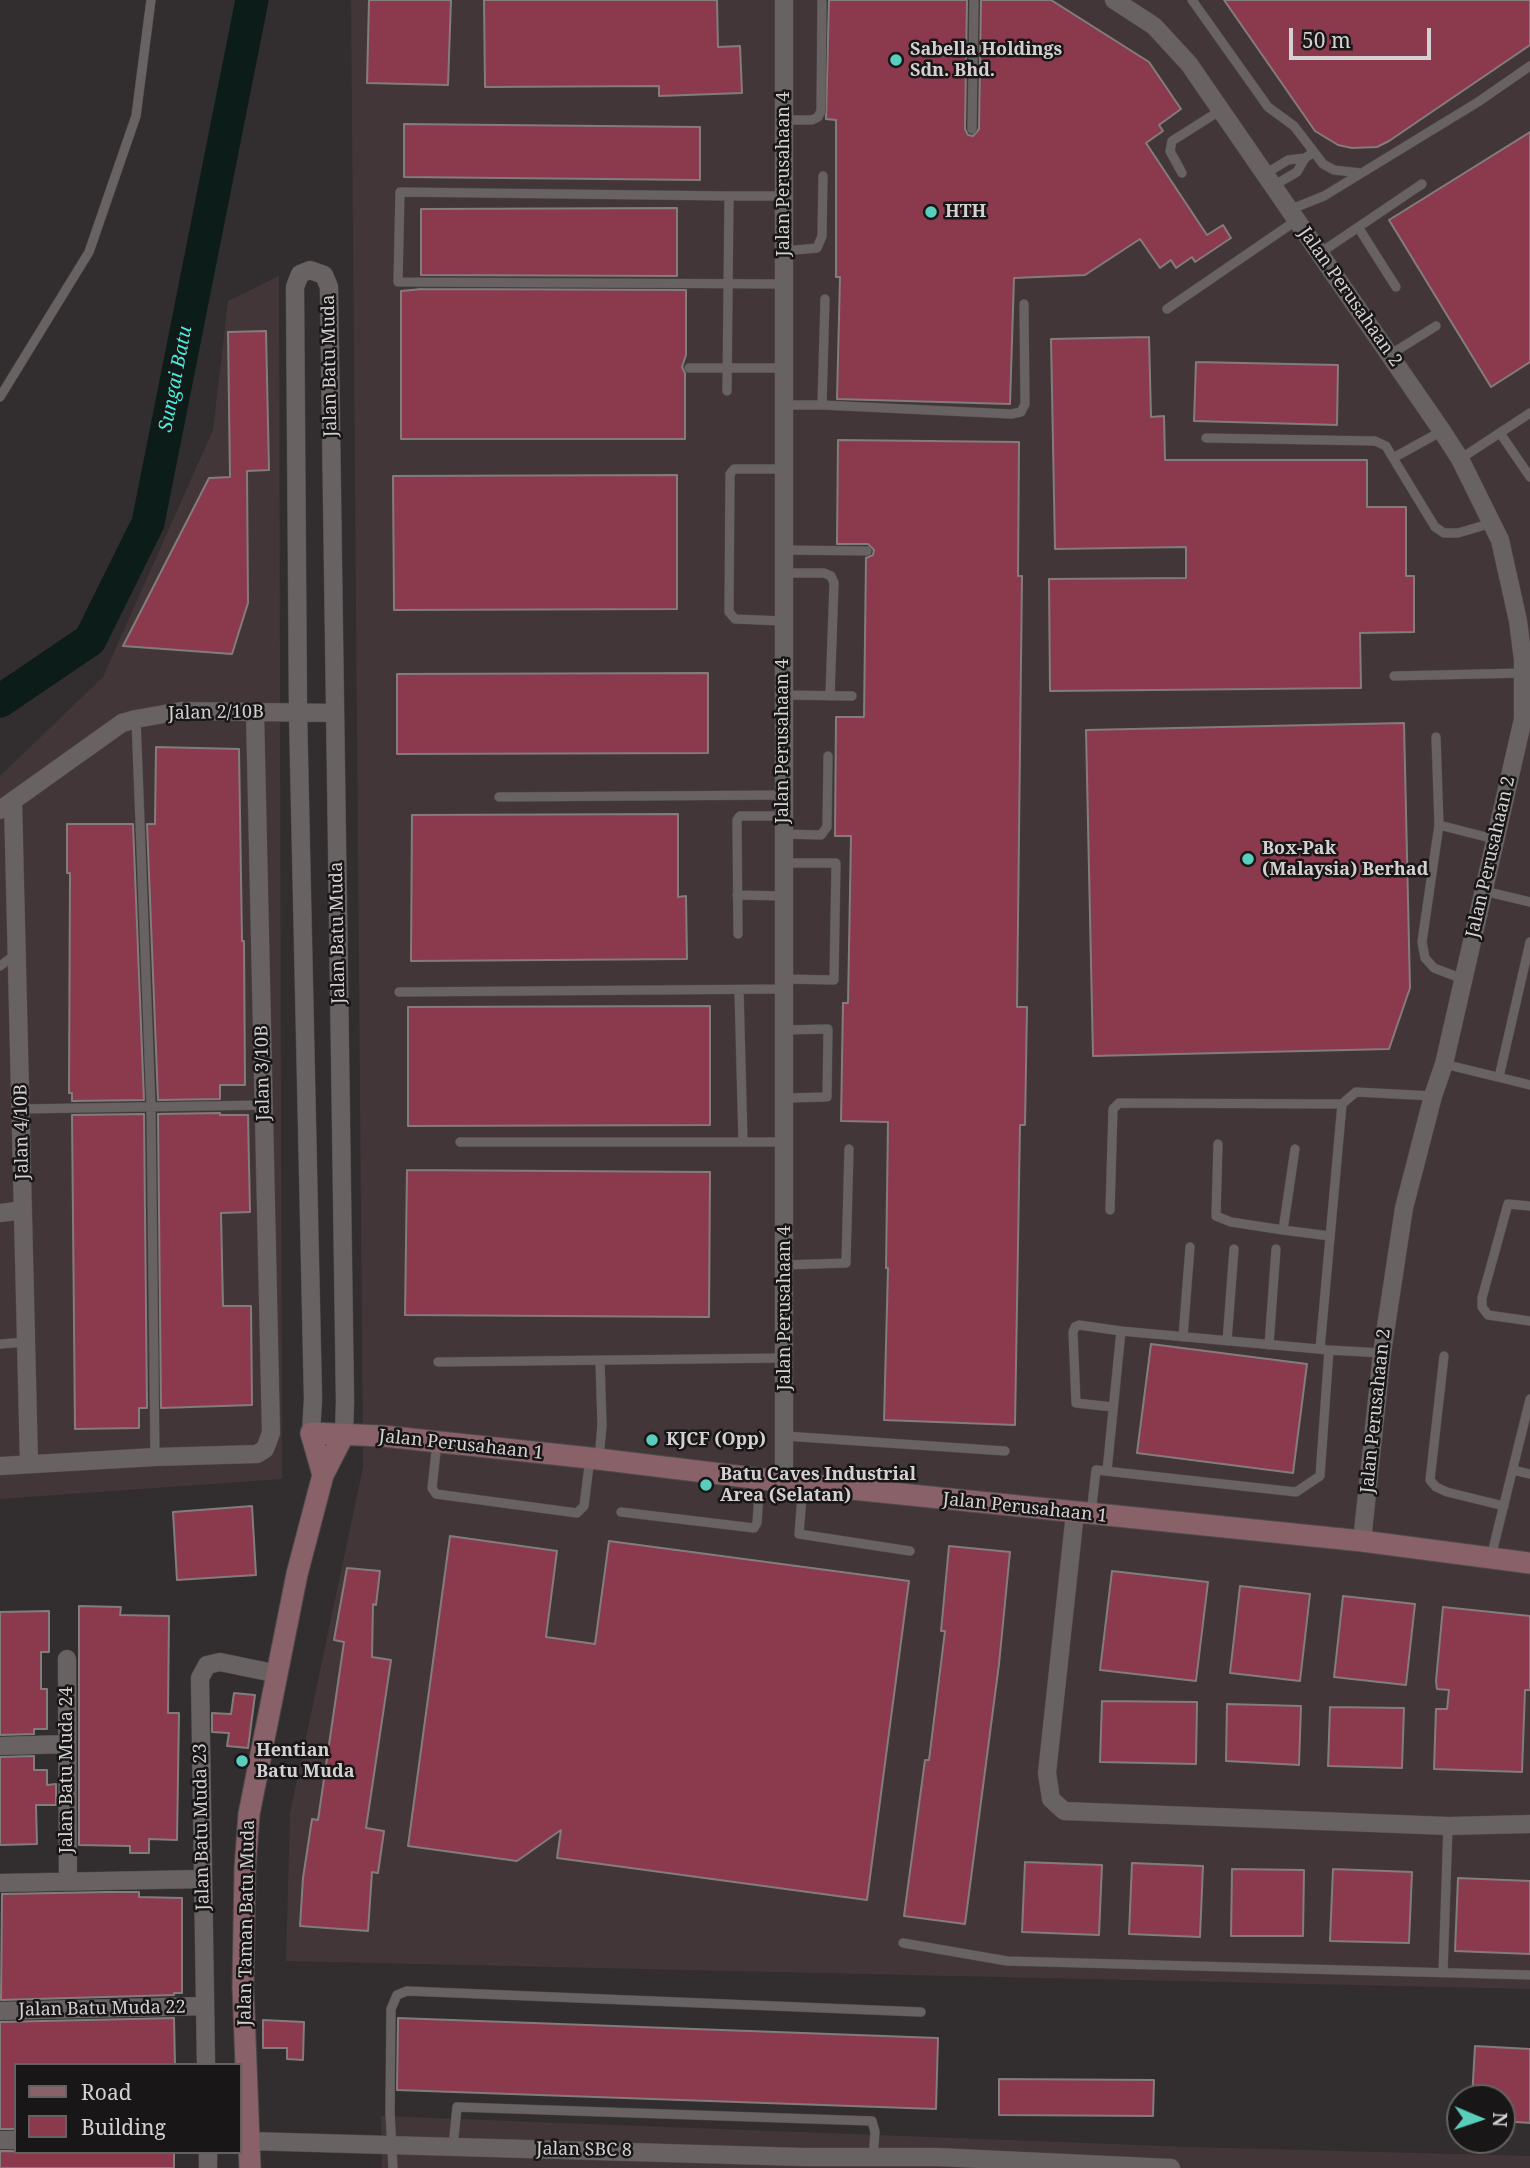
<!DOCTYPE html>
<html>
<head>
<meta charset="utf-8">
<style>
	body { margin:0 }
	#map { position:relative; width:1530px; height:2168px; overflow:hidden; background:#322d2e; font-family:"Noto Serif",serif }
	canvas { display:block }
	.legend { position:absolute; left:14px; top:2063px; width:228px; height:91px; box-sizing:border-box; background:#181616; border:2px solid #646161; margin:0; padding:9px 12px; list-style:none; font-size:21px; color:#d5d1d2 }
	.legend li { display:flex; align-items:center; gap:14px; height:35px }
	.legend b { width:35px; border:2px solid #646161 }
	.north { position:absolute; left:1446px; top:2084px; width:70px; height:70px; box-sizing:border-box; background:#181616; border:2px solid #646161; border-radius:50%; rotate:92deg; font-size:19px; font-weight:700; line-height:28px; text-align:center; color:#d5d1d2 }
	.north::after { content:''; display:block; margin:auto; width:24px; height:32px; background:#5acebd; clip-path:polygon(50% 0,100% 100%,50% 72%,0 100%) }
	.scale { position:absolute; left:1289px; top:28px; width:142px; height:32px; box-sizing:border-box; border:4px solid #d5d1d2; border-top:0; padding-left:9px; font-size:21px; line-height:24px; white-space:nowrap; color:#d5d1d2; -webkit-text-stroke:5px #181616; paint-order:stroke }
</style>
</head>
<body>
<div id="map">
<canvas width="1530" height="2168"></canvas>
<ul class="legend">
<li><b style="height:9px;background:#886169"></b>Road</li>
<li><b style="height:19px;background:#8b3a4d"></b>Building</li>
</ul>
<div class="north">N</div>
<div class="scale">50 m</div>
</div>
<script>
const c = document.querySelector('canvas').getContext('2d');
c.lineJoin = 'round';
function fillPath(path, color) {
  c.fillStyle = color;
  c.fill(path, 'evenodd');
}
function toPath(rows) {
  const path = new Path2D();
  for (const r of rows) {
    path.moveTo(r[0], r[1]);
    for (let i = 2; i < r.length; i += 2) path.lineTo(r[i], r[i + 1]);
  }
  return path;
}
function trace(path, color, width, dash) {
  c.strokeStyle = color;
  c.lineWidth = width;
  c.lineCap = dash ? 'butt' : 'round';
  c.setLineDash(dash || []);
  c.stroke(path);
}
function write(font, color, halo, rows, align = 'center') {
  c.font = font + ' "Noto Serif",serif';
  c.lineWidth = 5;
  c.setLineDash([]);
  c.textBaseline = 'middle';
  c.strokeStyle = halo;
  c.fillStyle = color;
  for (const [text, x, y, turn = 0] of rows) {
    c.save();
    c.translate(x, y);
    c.rotate((+turn || 0) * Math.PI / 180);
    c.textAlign = isNaN(turn) ? turn : align;
    if (halo) c.strokeText(text, 0, 0);
    c.fillText(text, 0, 0);
    c.restore();
  }
}
fillPath(toPath([
	[351,0,1530,0,1530,1989,286,1961,290,1813,363,1467],
	[279,276,282,1479,0,1499,0,776,103,677,213,430,228,301],
	[381,2116,1192,2147,1530,2156,1530,2168,382,2168]
]), '#423638');
trace(toPath([
	[0,701,90,640,148,523,252,0]
]), '#0c1c19', 33);
const building = toPath([
	[369,0,451,0,448,85,367,83,369,0],
	[484,0,717,0,718,47,740,46,742,93,659,96,659,86,485,87,484,0],
	[829,0,967,0,965,129,968,135,973,136,979,129,981,0,1051,0,1149,62,1181,109,1159,125,1163,131,1146,143,1207,235,1223,225,1231,238,1195,262,1192,257,1176,268,1171,260,1160,268,1140,239,1085,275,1014,278,1010,404,837,399,840,277,836,277,836,120,826,119,829,0],
	[1224,0,1530,0,1530,45,1389,141,1377,147,1352,148,1338,145,1315,131,1224,0],
	[404,124,700,127,700,180,404,177,404,124],
	[1530,132,1530,362,1491,387,1389,220,1530,132],
	[677,208,677,276,421,275,421,209,677,208],
	[422,289,686,290,686,355,682,367,685,373,685,439,401,439,401,291,422,289],
	[266,331,269,470,247,471,248,603,232,654,123,646,209,478,230,477,228,332,266,331],
	[1149,337,1151,417,1164,416,1165,460,1367,460,1367,507,1406,507,1406,576,1414,576,1414,632,1360,633,1361,688,1050,691,1049,579,1186,578,1186,547,1055,549,1051,339,1149,337],
	[1196,362,1338,365,1337,425,1194,421,1196,362],
	[838,440,1019,442,1018,576,1022,576,1017,1007,1027,1007,1025,1125,1020,1125,1015,1425,884,1420,888,1268,886,1268,888,1122,841,1121,843,1003,848,1003,851,836,835,836,836,717,864,717,866,558,873,555,874,550,868,544,837,544,838,440],
	[677,475,677,609,394,610,393,476,677,475],
	[708,673,708,753,397,754,397,674,708,673],
	[1404,723,1410,988,1389,1049,1093,1056,1086,730,1404,723],
	[156,747,239,749,242,941,244,941,245,1085,220,1085,220,1099,158,1100,147,824,155,824,156,747],
	[678,814,678,897,686,896,687,959,411,961,412,815,678,814],
	[67,824,133,824,144,1100,72,1101,72,1093,69,1093,70,873,67,873,67,824],
	[710,1006,710,1125,408,1126,408,1007,710,1006],
	[220,1113,220,1115,248,1115,250,1212,221,1213,222,1260,223,1306,251,1306,252,1405,161,1408,158,1114,220,1113],
	[144,1114,147,1408,139,1408,139,1428,75,1429,72,1115,144,1114],
	[407,1170,710,1172,709,1317,405,1315,407,1170],
	[1151,1344,1307,1364,1293,1473,1137,1453,1151,1344],
	[252,1506,256,1575,177,1580,173,1512,252,1506],
	[450,1536,557,1551,546,1637,595,1644,609,1541,909,1581,867,1900,557,1858,561,1830,517,1861,408,1846,450,1536],
	[949,1546,1010,1552,999,1664,965,1924,904,1916,925,1760,929,1760,945,1631,941,1631,949,1546],
	[347,1568,380,1571,376,1605,373,1604,372,1657,391,1660,366,1828,384,1831,378,1873,372,1872,368,1931,300,1926,303,1878,312,1819,318,1820,344,1642,334,1640,347,1568],
	[1112,1571,1208,1582,1196,1681,1100,1670,1112,1571],
	[1240,1586,1310,1594,1300,1681,1230,1673,1240,1586],
	[1343,1596,1415,1604,1406,1685,1334,1677,1343,1596],
	[79,1606,121,1607,120,1615,169,1616,168,1713,179,1713,177,1840,149,1839,149,1853,130,1853,130,1846,79,1845,79,1606],
	[1443,1607,1530,1616,1530,1690,1525,1690,1522,1772,1434,1769,1436,1709,1447,1709,1449,1690,1437,1689,1436,1681,1443,1607],
	[49,1611,49,1652,41,1652,41,1689,47,1689,47,1729,34,1729,34,1734,0,1735,0,1612,49,1611],
	[234,1693,255,1695,248,1748,227,1746,229,1733,212,1732,212,1713,231,1714,234,1693],
	[1102,1701,1197,1702,1196,1764,1100,1762,1102,1701],
	[1227,1704,1301,1706,1299,1765,1226,1761,1227,1704],
	[1330,1707,1404,1708,1402,1768,1328,1766,1330,1707],
	[34,1756,34,1770,47,1770,47,1785,56,1784,56,1805,36,1805,37,1844,0,1845,0,1757,34,1756],
	[1025,1862,1102,1865,1099,1935,1022,1932,1025,1862],
	[1132,1863,1203,1866,1200,1937,1129,1934,1132,1863],
	[1232,1869,1304,1870,1303,1936,1231,1936,1232,1869],
	[1333,1869,1412,1872,1409,1943,1330,1941,1333,1869],
	[1458,1878,1530,1881,1530,1954,1455,1951,1458,1878],
	[107,1892,139,1892,139,1897,182,1898,182,1993,174,1993,174,1995,1,2000,2,1894,107,1892],
	[174,2018,175,2065,16,2065,16,2129,0,2129,0,2022,174,2018],
	[398,2018,938,2038,936,2109,397,2090,398,2018],
	[263,2020,304,2022,303,2060,287,2059,287,2048,263,2048,263,2020],
	[1475,2046,1530,2049,1530,2123,1502,2121,1502,2098,1472,2098,1475,2046],
	[999,2079,1154,2080,1153,2116,999,2115,999,2079],
	[0,2151,174,2152,174,2168,0,2168,0,2151]
]);
fillPath(building, '#8b3a4d');
trace(building, '#837c7d', 2);
const lane = toPath([
	[1192,0,1268,107,1294,126,1314,152],
	[784,120,812,120,818,117,821,111,822,0],
	[972,129,974,0],
	[1182,173,1170,151,1172,141,1221,110],
	[1265,174,1288,160,1305,158],
	[1273,186,1297,172,1305,158,1314,152,1323,164,1334,170,1361,173],
	[729,196,400,192,398,282,784,284],
	[1289,210,1324,196,1478,102,1530,66],
	[1358,227,1396,287],
	[784,251,817,248,822,236,823,176],
	[1320,253,1422,184],
	[1167,309,1297,220],
	[1391,354,1436,326],
	[689,368,784,368],
	[727,391,729,196,784,196],
	[0,397,89,252,136,116,151,0],
	[784,405,822,405,825,299],
	[822,405,1011,414,1021,412,1025,404,1024,304],
	[1442,431,1393,458,1435,527,1444,533,1458,533,1492,523],
	[1500,433,1530,477],
	[1206,438,1375,441,1386,446,1393,458],
	[1460,459,1530,413],
	[784,550,867,551],
	[784,573,824,573,831,576,834,583,830,696],
	[783,621,735,619,729,612,730,474,734,469,784,469],
	[1394,676,1523,673],
	[784,695,852,696],
	[136,719,151,1107,155,1457],
	[1436,737,1439,825],
	[499,797,783,795],
	[783,834,821,835,827,827,828,756],
	[783,863,836,863,834,980,783,979],
	[1484,891,1530,902],
	[737,895,783,896],
	[738,934,737,820,740,816,783,816],
	[0,966,16,954],
	[1463,979,1434,968,1425,958,1422,942,1439,825,1494,839],
	[739,990,743,1142],
	[399,992,783,989],
	[784,1030,828,1029,827,1097,784,1098],
	[1444,1064,1530,1085],
	[1499,1077,1530,942],
	[21,1109,264,1105],
	[460,1142,784,1142],
	[1218,1144,1216,1216,1231,1222,1283,1230],
	[1295,1149,1283,1230,1330,1236],
	[1530,1206,1508,1204,1482,1298,1482,1307,1488,1315,1530,1321],
	[1110,1210,1113,1109,1119,1103,1342,1104],
	[785,1265,846,1263,849,1149],
	[1183,1337,1190,1247],
	[1227,1341,1234,1249],
	[0,1344,26,1342],
	[1269,1345,1276,1249],
	[1320,1349,1342,1104,1356,1092,1433,1096],
	[1329,1350,1382,1353],
	[1444,1356,1430,1480,1436,1487,1447,1492,1504,1506],
	[438,1362,785,1358],
	[1113,1407,1076,1403,1073,1332,1075,1327,1079,1325,1121,1331],
	[785,1436,1005,1451],
	[437,1443,432,1488,436,1494,577,1513,584,1506,590,1458],
	[599,1459,602,1425,600,1361],
	[1513,1470,1530,1474],
	[803,1484,799,1534,910,1551],
	[621,1512,754,1528,757,1523,760,1479],
	[1091,1514,1096,1470,1296,1492,1320,1476,1329,1350,1121,1331,1107,1471],
	[1491,1557,1530,1399],
	[903,1943,1007,1961,1530,1975],
	[1443,1973,1448,1826],
	[453,2147,457,2107,872,2121,875,2132,873,2157],
	[393,2168,390,2113,391,2009,397,1995,407,1991,921,2012]
]);
const street = toPath([
	[784,0,784,1482],
	[1114,0,1154,26,1189,64,1442,431,1460,459,1500,540,1518,621,1523,660,1523,719,1444,1064,1433,1096,1404,1208,1382,1353,1362,1541],
	[13,801,29,1464],
	[0,810,122,723,136,719,181,711,334,713],
	[0,1213,23,1210],
	[311,1433,313,1399,298,713,295,287,300,274,310,270,324,275,329,287,345,1401,344,1434],
	[0,1466,155,1457,257,1454,265,1449,271,1433,255,712],
	[1075,1513,1047,1773,1051,1799,1064,1811,1448,1826,1530,1824],
	[67,1659,68,1882],
	[0,1746,67,1744],
	[0,1883,202,1879],
	[0,2011,205,2006],
	[206,2065,200,1678,207,1665,220,1662,278,1674],
	[0,2140,16,2140],
	[249,2141,803,2157,937,2157,1171,2168],
	[208,2152,208,2168]
]);
const secondary = toPath([
	[323,1475,311,1433,383,1436,590,1458,803,1484,1362,1541,1530,1563],
	[250,2168,243,1987,245,1869,249,1814,297,1574,323,1475,344,1434]
]);
trace(lane, '#4e4a4b', 10);
trace(street, '#4e4a4b', 19);
trace(secondary, '#4e4a4b', 23);
trace(lane, '#686262', 9);
trace(street, '#686262', 18);
trace(secondary, '#886169', 21);
for (const [x, y, r, color] of [
	[896,60,7,"#5acebd"],
	[931,212,7,"#5acebd"],
	[1248,859,7,"#5acebd"],
	[652,1440,7,"#5acebd"],
	[706,1485,7,"#5acebd"],
	[242,1761,7,"#5acebd"]
]) {
  const dot = new Path2D();
  dot.arc(x, y, r, 0, 2 * Math.PI);
  c.fillStyle = color;
  c.fill(dot);
  trace(dot, '#181616', 2.5);
}
write('bold 18px', '#d5d1d2', '#181616', [
	["Sabella Holdings",910,50],
	["Sdn. Bhd.",910,71],
	["HTH",945,212],
	["Box-Pak",1262,849],
	["(Malaysia) Berhad",1262,870],
	["KJCF (Opp)",666,1440],
	["Batu Caves Industrial",720,1475],
	["Area (Selatan)",720,1496],
	["Hentian",256,1751],
	["Batu Muda",256,1772]
], 'left');
write('18px', '#d5d1d2', '#181616', [
	["Jalan Perusahaan 4",784,174,-90],
	["Jalan Perusahaan 2",1350,297,55],
	["Jalan Batu Muda",330,366,-91],
	["Jalan 2/10B",216,713,-1],
	["Jalan Perusahaan 4",783,741,-90],
	["Jalan Perusahaan 2",1491,857,-77],
	["Jalan Batu Muda",338,933,-91],
	["Jalan 3/10B",263,1073,-91],
	["Jalan 4/10B",22,1132,-91],
	["Jalan Perusahaan 4",785,1308,-90],
	["Jalan Perusahaan 2",1376,1411,-84],
	["Jalan Perusahaan 1",461,1445,6],
	["Jalan Perusahaan 1",1025,1508,6],
	["Jalan Batu Muda 24",67,1770,-90],
	["Jalan Batu Muda 23",202,1827,-91],
	["Jalan Taman Batu Muda",247,1923,-89],
	["Jalan Batu Muda 22",102,2009,-1],
	["Jalan SBC 8",584,2150,1]
]);
write('italic 19px', '#3ff0da', '#181616', [
	["Sungai Batu",176,379,-79]
]);
</script>
</body>
</html>
